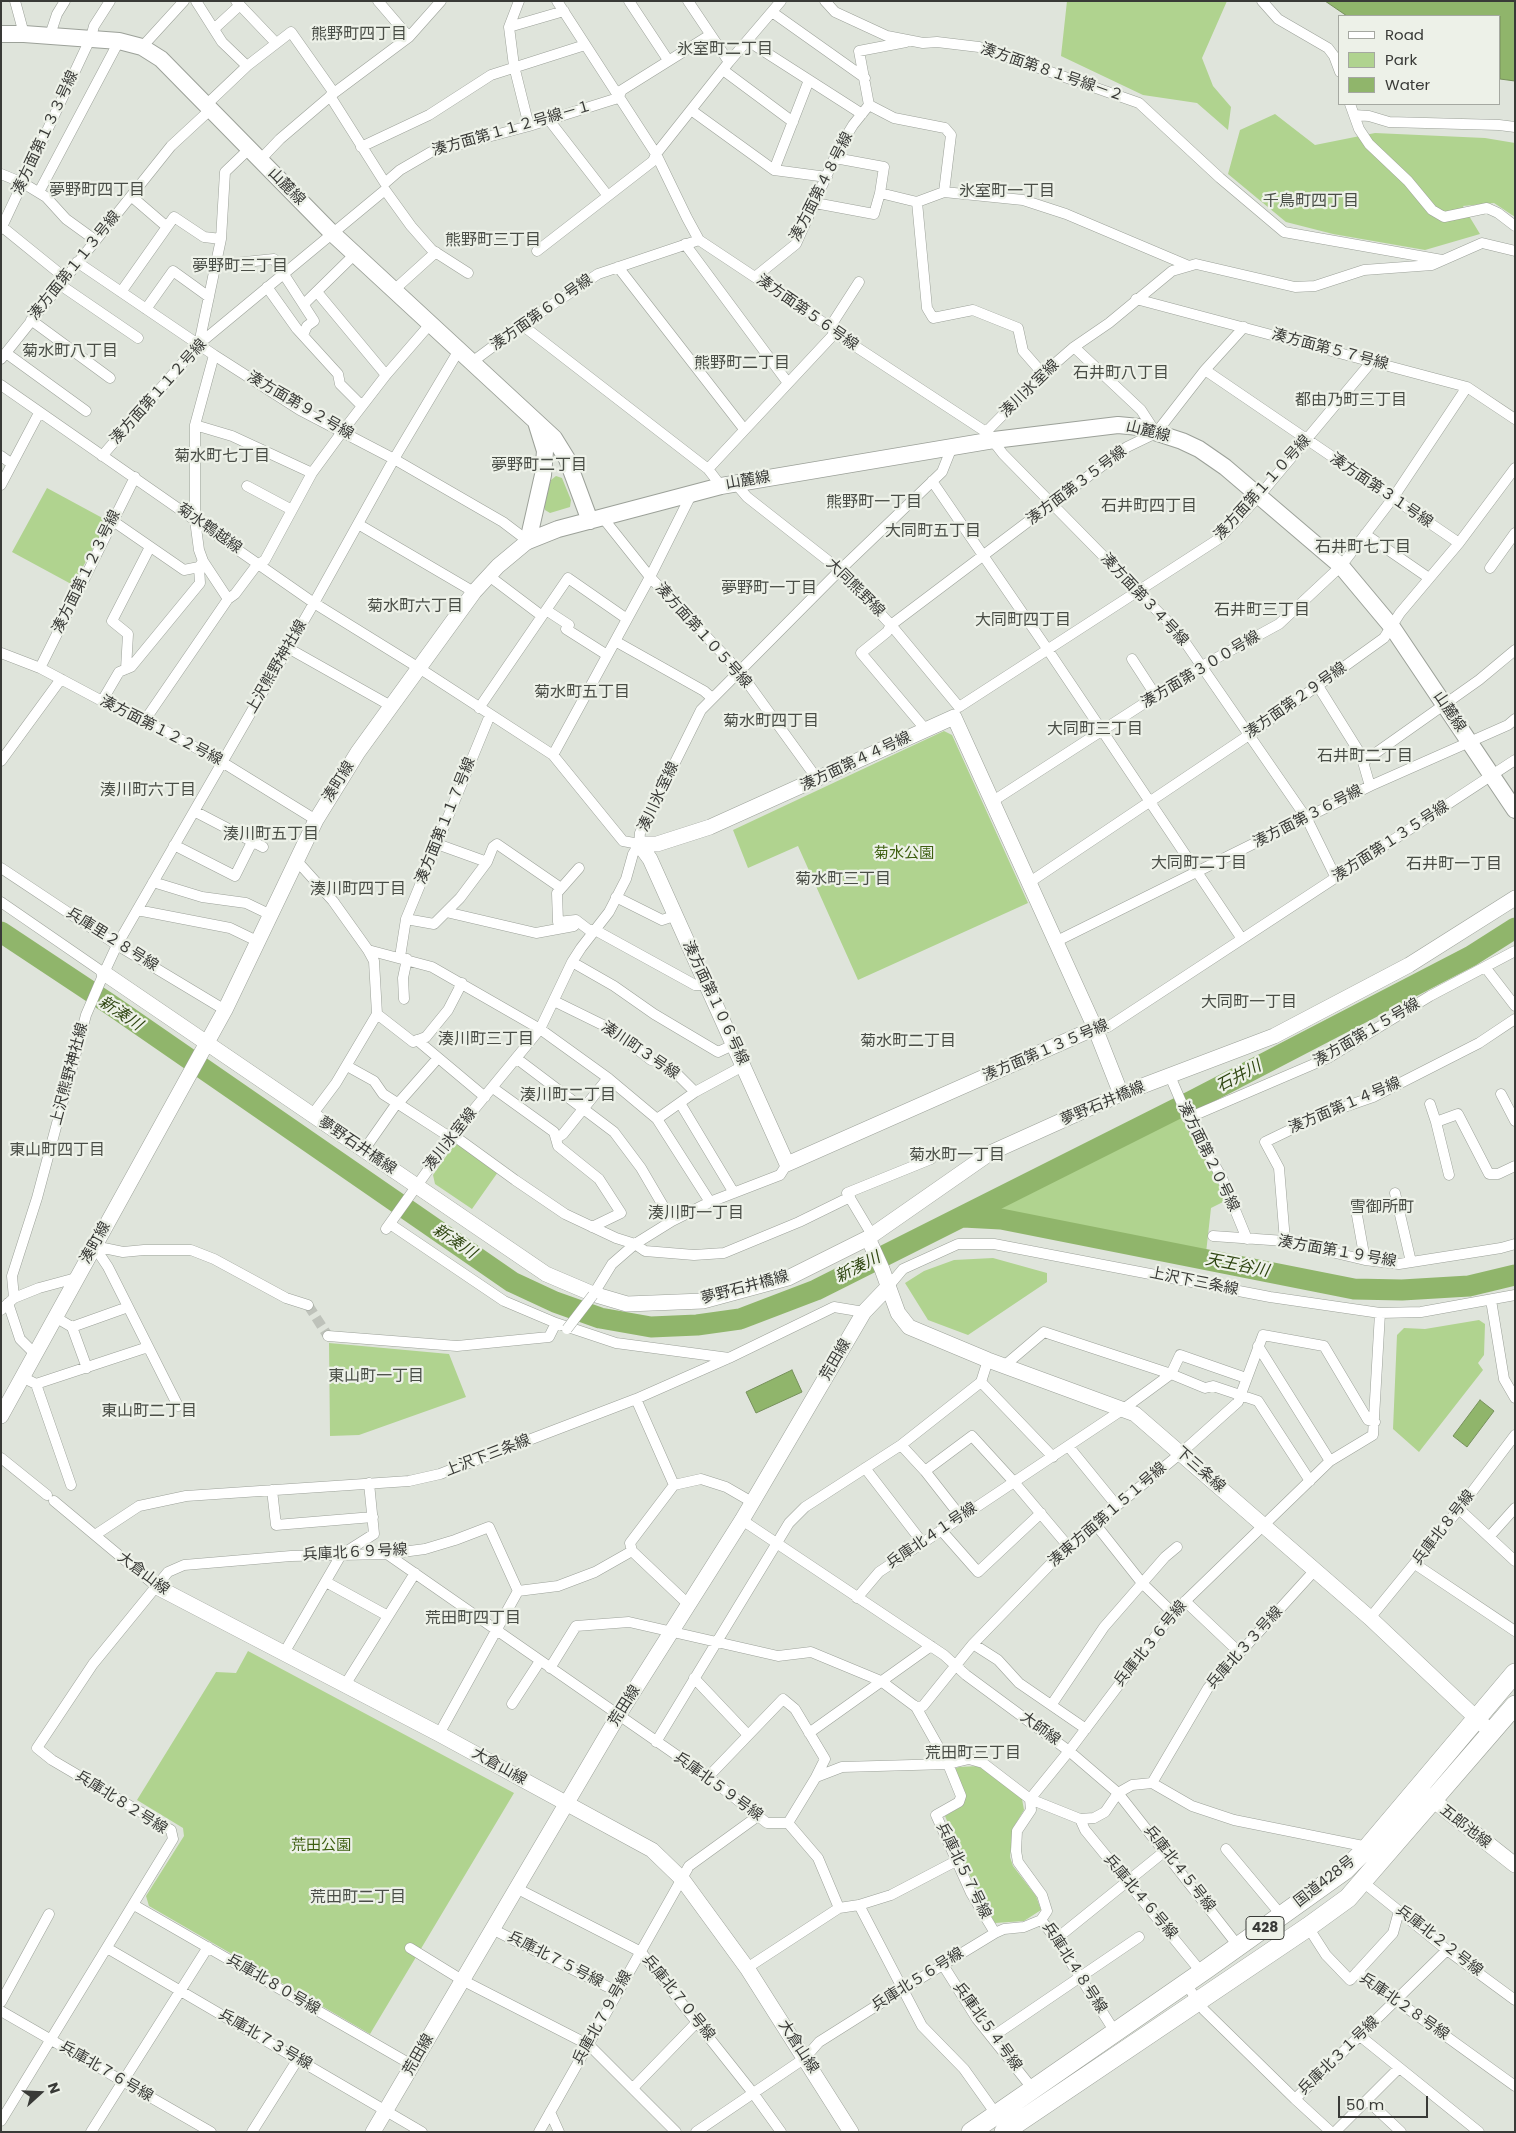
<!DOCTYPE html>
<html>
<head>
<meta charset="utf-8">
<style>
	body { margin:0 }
	#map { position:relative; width:1516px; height:2133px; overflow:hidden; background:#dfe4db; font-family:Poppins,sans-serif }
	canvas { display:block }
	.frame { position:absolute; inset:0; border:2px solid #393a37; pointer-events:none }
	.legend { position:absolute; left:1338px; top:15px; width:162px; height:90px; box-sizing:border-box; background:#edf1e8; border:1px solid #a5a8a1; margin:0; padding:6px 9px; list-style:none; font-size:15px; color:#393a37 }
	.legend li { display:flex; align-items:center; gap:10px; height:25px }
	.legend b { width:25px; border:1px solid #a5a8a1 }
	.north { position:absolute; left:15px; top:2068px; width:50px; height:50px; -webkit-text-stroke:4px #edf1e8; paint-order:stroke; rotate:70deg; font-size:14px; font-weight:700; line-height:20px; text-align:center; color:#393a37 }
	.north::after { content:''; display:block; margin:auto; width:18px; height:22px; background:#393a37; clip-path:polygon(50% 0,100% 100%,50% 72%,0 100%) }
	.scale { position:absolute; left:1338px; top:2096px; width:90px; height:22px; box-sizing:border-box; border:2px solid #393a37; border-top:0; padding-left:6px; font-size:15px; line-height:18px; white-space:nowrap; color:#393a37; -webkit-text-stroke:4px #edf1e8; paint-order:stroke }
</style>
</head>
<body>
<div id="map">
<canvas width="1516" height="2133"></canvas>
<div class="frame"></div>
<ul class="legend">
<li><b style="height:6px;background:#fff"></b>Road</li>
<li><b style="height:14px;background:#b0d38f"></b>Park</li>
<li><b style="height:14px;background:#90b56b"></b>Water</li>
</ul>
<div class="north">N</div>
<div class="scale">50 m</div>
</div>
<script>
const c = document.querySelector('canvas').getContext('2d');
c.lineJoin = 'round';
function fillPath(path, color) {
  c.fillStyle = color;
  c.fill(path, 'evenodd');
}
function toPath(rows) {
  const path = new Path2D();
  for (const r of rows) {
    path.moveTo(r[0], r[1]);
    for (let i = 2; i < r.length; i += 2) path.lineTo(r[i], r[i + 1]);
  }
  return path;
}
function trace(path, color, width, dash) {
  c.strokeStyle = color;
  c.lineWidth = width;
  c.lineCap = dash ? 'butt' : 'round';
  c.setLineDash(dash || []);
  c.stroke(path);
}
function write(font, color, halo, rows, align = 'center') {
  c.font = font + ' Poppins,"Noto Sans JP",sans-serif';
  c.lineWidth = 4.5;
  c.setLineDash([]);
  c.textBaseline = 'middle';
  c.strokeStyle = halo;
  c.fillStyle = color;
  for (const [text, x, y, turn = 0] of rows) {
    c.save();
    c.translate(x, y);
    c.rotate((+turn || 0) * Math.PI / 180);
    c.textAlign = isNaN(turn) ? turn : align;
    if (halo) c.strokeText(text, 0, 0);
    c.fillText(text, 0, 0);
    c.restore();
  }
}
fillPath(toPath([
	[1067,1,1227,1,1202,58,1213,86,1231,107,1228,130,1197,103,1143,95,1061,56],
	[1275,114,1315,145,1375,133,1485,138,1515,143,1515,217,1494,203,1463,206,1480,234,1425,250,1333,234,1286,222,1228,174,1240,130],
	[556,476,562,478,571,500,570,507,550,513,545,510,543,502,551,480],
	[47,488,108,521,73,585,12,552],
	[944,731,952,735,1028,903,858,980,798,846,748,868,733,830],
	[1179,1113,1217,1180,1225,1201,1211,1208,1206,1253,986,1213],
	[459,1144,498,1172,472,1209,435,1184,433,1175,454,1145],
	[993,1258,1047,1273,1047,1282,968,1335,928,1320,905,1283,924,1271,954,1260],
	[1479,1320,1485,1324,1484,1355,1478,1363,1483,1370,1419,1452,1393,1429,1397,1335,1404,1328,1425,1329],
	[329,1343,449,1354,466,1397,359,1435,330,1436],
	[248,1651,514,1793,370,2034,149,1906,146,1896,184,1836,183,1828,137,1800,216,1672,236,1673],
	[979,1766,1022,1799,1024,1810,1013,1828,1010,1857,1013,1866,1036,1896,1041,1910,1024,1921,995,1923,976,1890,945,1816,962,1806,954,1769,959,1767]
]), '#b0d38f');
const water = toPath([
	[1325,1,1515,1,1515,81,1500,79,1500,16,1347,16,1325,1],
	[792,1370,802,1392,756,1413,746,1392,792,1370],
	[1480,1400,1494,1411,1467,1447,1453,1436,1480,1400]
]);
fillPath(water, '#90b56b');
trace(water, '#76905b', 1);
trace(toPath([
	[1,932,111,1005,512,1282,555,1302,600,1318,651,1327,697,1325,740,1319,816,1290,1192,1101,1471,956,1515,928],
	[963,1217,1001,1219,1354,1289,1402,1290,1469,1286,1515,1275]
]), '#90b56b', 21);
trace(toPath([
	[308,1305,328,1336]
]), '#bec2ba', 10, [10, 5]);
const street = toPath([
	[15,1,24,34],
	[196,1,222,42,247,66],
	[236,1,276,43],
	[378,1,409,37],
	[519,1,509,27,514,66,529,126],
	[557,1,656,154,687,218,699,240,830,327,835,333,986,432,1003,454,1178,632,1307,819,1336,878],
	[629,1,668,60],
	[688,1,729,62],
	[825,1,835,12,887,36,923,43,937,42,979,47,1139,103,1220,178,1284,232,1442,260],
	[1262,1,1278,19,1328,48,1334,56,1340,72],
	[772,12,865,78],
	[509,27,564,11],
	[214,29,240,5],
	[50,35,57,14,65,1],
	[748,41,862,114],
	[142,47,184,1],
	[723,70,793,122],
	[330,96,385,183],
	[207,104,247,66,291,32,334,93],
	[1350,104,1359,129,1369,144,1408,181,1432,210,1444,217,1487,208,1498,213,1515,226],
	[869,105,894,118,945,128,951,135,944,192],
	[691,110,774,170,827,177],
	[1354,115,1369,116,1389,122,1499,125,1515,127],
	[549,120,608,196],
	[361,147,429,115,491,75,585,45],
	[835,158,884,167,880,193,917,202,944,192,1023,200,1066,214,1189,266],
	[260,160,280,139,334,93,409,37,441,1],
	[774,170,809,80],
	[1,174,23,183,46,197,66,219,95,240],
	[385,183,400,170,431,152,529,126,618,98,622,90,710,35],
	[385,190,411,226,432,250,468,273],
	[39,192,119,41],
	[131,196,167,227],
	[917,202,927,308,933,318,973,310,1018,328,1023,351,1043,374],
	[815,203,874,214,880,193],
	[1,226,64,277],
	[1,229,91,37,94,26,110,1],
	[685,244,788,383],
	[537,251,653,161,656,154,729,62,781,1],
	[77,262,214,355,300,410,394,459,503,522,528,541],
	[216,265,274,259,314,321,307,326,303,335],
	[618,267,744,429],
	[755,277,796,244,839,148,853,125,869,105,859,51,906,42],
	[59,284,138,338],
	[267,287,297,329,338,374,340,384,362,406],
	[394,290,436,252],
	[121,292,174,217,204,237,221,239],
	[317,292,386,375],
	[1136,299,1467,387,1515,419],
	[304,304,355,254],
	[146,309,173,271,209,297],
	[31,320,110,378],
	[522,325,708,469,721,486],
	[830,327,859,282],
	[199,344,221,239,225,172,249,149],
	[1074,347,1141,410,1156,433],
	[6,353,86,411],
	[1,359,171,146,211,109],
	[472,362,522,325,598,274,699,240],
	[1205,370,1459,543],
	[1,385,314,603,419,668,553,755,623,841,639,844],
	[195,425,232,436,312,473],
	[986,432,1043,374,1074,347,1109,323,1172,271,1196,264,1295,287,1315,286,1364,270,1432,265,1482,243,1515,251],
	[1,456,12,464],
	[102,456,199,344,385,190],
	[708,469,835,333],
	[932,481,1048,650,1242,939],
	[736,484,747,497,840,570,891,625,959,707],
	[1,485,39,413],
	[247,486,292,510],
	[603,518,650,577,739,671,818,780],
	[113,521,184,570,199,567,203,561],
	[358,524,474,592],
	[1365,534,1429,578],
	[1490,568,1515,533],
	[489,576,542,616],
	[228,599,235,594,256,566,265,560,312,473,342,432,386,375,431,323],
	[546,610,569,625,566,629,607,655],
	[615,641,704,691,712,698],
	[288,648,391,706],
	[1,653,40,668,102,701,145,720,222,762,316,820],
	[1132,659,1156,696],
	[40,668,135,477],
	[126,669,128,634,112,621,150,547],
	[1318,686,1361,755,1370,786],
	[102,701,119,672,131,667,200,583,199,567],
	[959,707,1220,538,1260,495,1372,361],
	[479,708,568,578,627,619],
	[145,720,228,599,203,561,199,550,195,520,195,425,214,355],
	[926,730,861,653,887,632,891,625,1127,447,1156,433,1205,370,1244,327],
	[553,755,650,577,691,495],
	[1,761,61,679],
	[1363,762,1479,680,1515,650],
	[993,801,1202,666,1279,624,1341,566,1393,498,1467,387],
	[194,811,263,847],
	[437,844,487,862],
	[174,845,235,876,252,842],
	[297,861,333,901,368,950,432,967,540,1029,608,1078,657,1119,710,1202],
	[1,868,117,945,225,1010],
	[579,868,557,893,558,922,576,920,589,930,595,930,695,985,707,985],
	[153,882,202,897,246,903,271,915],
	[1030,882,1249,735,1384,638,1400,613,1459,543,1515,468],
	[616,897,662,920,674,916],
	[1,902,104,973],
	[137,910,230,928,259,942],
	[446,912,460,898,487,862,493,847,497,844,561,888],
	[406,919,434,924,446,912,536,933,574,926],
	[1057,941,1370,786,1508,725,1515,719],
	[400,957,406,919,490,715],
	[572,962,614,986,654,1014,718,1052,733,1045],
	[1485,967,1515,1006],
	[404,999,403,978,407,959],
	[554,1001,611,1029,651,1060,660,1062,677,1074,695,1092],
	[377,1014,413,1042,426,1037,448,1010,462,983],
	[1095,1028,1108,1027,1515,760],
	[417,1040,485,1097],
	[516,1058,614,1132,641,1168,672,1221],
	[347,1066,374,1081,383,1094,397,1103,445,1134,453,1135,515,1180,565,1214,616,1238,635,1244,645,1251,694,1255,724,1253,799,1222,850,1197],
	[1170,1076,1188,1118,1222,1178,1247,1239],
	[493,1088,554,1132,558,1146,599,1179,621,1213,592,1227],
	[1501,1094,1515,1121],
	[680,1103,734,1193],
	[1430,1104,1436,1122],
	[312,1115,336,1083,377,1014,374,961,368,950],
	[1188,1118,1328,1058,1430,996,1515,951],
	[657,1119,695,1092,743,1066],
	[557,1138,563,1134,608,1078],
	[364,1150,397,1103,401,1100,438,1058],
	[1449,1175,1436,1122,1458,1114,1489,1174,1498,1174,1515,1166],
	[1395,1193,1411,1262],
	[1355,1204,1365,1260],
	[390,1224,504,1301,556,1323,616,1343,729,1358],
	[386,1229,453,1135,540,1029,572,962,581,948,609,912,626,879,633,854,639,844,640,833,701,710,840,570,942,472,952,447],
	[872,1235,847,1193,931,1159],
	[1213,1236,1285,1241,1365,1260,1399,1264,1501,1248,1515,1244],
	[1285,1241,1279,1168,1265,1142,1321,1115,1373,1097,1479,1043,1515,1019],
	[94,1246,123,1252,144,1250,191,1250,214,1259,286,1298,308,1305],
	[94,1246,108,1267,178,1406],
	[887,1288,903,1269,958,1244,994,1244,1270,1297,1380,1313,1421,1312,1515,1295],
	[593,1295,612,1264,635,1244,672,1221,710,1202,780,1175,787,1164],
	[14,1298,12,1276,37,1198,86,1015,104,973,117,945,314,603,394,459,459,350],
	[1491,1300,1504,1379,1515,1398],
	[8,1303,20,1339,35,1354],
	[1,1310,14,1298,39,1288,76,1278],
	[55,1317,72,1327,87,1368],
	[72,1327,128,1307],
	[328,1336,457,1346,549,1337,556,1323],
	[1258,1346,1330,1461],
	[1004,1366,1044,1332,1171,1374,1180,1355,1246,1378],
	[22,1377,36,1384,71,1485],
	[981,1382,1053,1457],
	[36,1384,148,1347],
	[636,1399,674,1485,701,1479,726,1487,752,1502],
	[901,1445,925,1471,972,1436,1014,1482,1122,1410,1171,1374,1205,1388,1213,1386,1258,1401,1310,1481],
	[1069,1447,1117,1506],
	[1,1458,47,1495],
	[865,1468,922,1542],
	[925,1471,961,1517],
	[272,1490,276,1525,373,1517],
	[54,1501,157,1587],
	[1459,1509,1515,1561],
	[742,1520,944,1655,966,1675,1069,1751,1118,1793,1239,1947],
	[1096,1525,1142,1583,1173,1613],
	[941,1530,978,1572,1041,1513],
	[95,1535,139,1506,186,1496,409,1481,440,1474,636,1399,729,1358,834,1307,864,1312],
	[1489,1537,1515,1508],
	[632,1551,630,1543,674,1485],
	[387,1554,708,1777,767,1823,788,1823],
	[1415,1564,1515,1631],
	[326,1582,388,1616],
	[857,1598,879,1572,1014,1482,1068,1546],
	[1185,1601,1240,1653],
	[1370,1618,1459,1509,1515,1435],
	[973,1644,998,1660,1019,1683,1086,1729],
	[284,1653,341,1555,374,1534,369,1483],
	[550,1668,576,1626,629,1622,778,1656,811,1652,881,1681,916,1707,948,1764,961,1796,959,1802,936,1815,971,1893,995,1933],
	[694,1678,748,1735],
	[345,1685,415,1573],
	[512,1704,540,1661],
	[1052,1704,1104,1627,1165,1557,1177,1547],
	[916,1707,923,1706,973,1644,1068,1546,1181,1453,1238,1402,1263,1335,1324,1346,1368,1420,1375,1422],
	[809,1733,931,1646],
	[439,1734,518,1591,558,1586,595,1572,632,1551,689,1605],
	[656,1742,789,1523,805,1507,901,1445,981,1382,988,1360],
	[708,1777,783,1699,795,1709,825,1759,816,1777],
	[1152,1783,1208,1688,1315,1570],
	[1118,1793,1132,1785,1152,1783,1192,1806,1234,1820,1368,1847],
	[1080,1819,1085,1830,1202,1973],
	[788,1823,816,1777,842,1767,948,1764,969,1759,983,1763,1030,1799,1080,1819,1094,1818,1105,1812,1118,1793],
	[788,1823,818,1858,839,1908],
	[1226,1849,1282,1916],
	[1363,1882,1447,1950,1515,2000],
	[516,1888,641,1952,753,2093,781,2132],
	[134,1905,412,2065],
	[859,1905,922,2026,964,2069,996,2114],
	[1308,1927,1326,1955,1350,1980,1393,1933,1399,1911],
	[492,1929,618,1992],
	[1056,1939,1165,1851],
	[107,1948,422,2132],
	[410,1948,462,1980,589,2045,676,2132],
	[943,1965,977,2019,1032,2088],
	[747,1968,839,1908,859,1905,891,1895,956,1861],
	[1357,1972,1515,2086],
	[1186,1984,1204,2010,1295,2099,1331,2132],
	[1,2002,49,1914],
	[1,2011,211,2132],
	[1115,2032,1056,1939,1041,1920,1047,1911,1042,1895,1018,1862,1016,1851,1017,1831,1031,1810,1030,1799,1069,1751,1173,1613,1330,1461,1373,1435,1380,1313],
	[1360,2036,1479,2132],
	[992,2037,1139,1937],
	[633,2088,697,2022],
	[1295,2099,1447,1950],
	[1367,2100,1401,2132],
	[550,2112,559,2132],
	[1,2121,173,1839,171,1830,52,1760,37,1748,93,1664,168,1572,184,1565,291,1556,387,1554,425,1549,455,1540,489,1527,518,1591],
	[91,2132,208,1947],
	[252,2132,298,2059],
	[539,2132,689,1866,758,1816],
	[696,2132,805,2058,819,2042,903,1989,995,1933,1004,1929,1024,1927,1041,1920],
	[1335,2132,1399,2068]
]);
const secondary = toPath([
	[639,844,657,844,710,827,954,717,1095,1028,1121,1094],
	[639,844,650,859,787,1164,1095,1028],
	[104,973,546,1274,593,1294,627,1304,703,1301,788,1278,868,1238,990,1153,1121,1094,1274,1036,1409,965,1515,898],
	[868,1238,882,1269,898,1313,909,1327,988,1360,1135,1414,1370,1618,1491,1732],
	[1,1416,225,1010,316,820,358,752,474,592,498,566,528,541],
	[157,1587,439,1734,652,1850,682,1879,747,1968,851,2132],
	[1424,1793,1515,1865],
	[373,2132,618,1716,742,1520,864,1312,887,1288]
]);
const primary = toPath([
	[1,34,24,34,119,41,142,47,161,59,332,233,554,438,567,459,590,521],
	[528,541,558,529,721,486,994,440,1118,425,1139,427,1182,441,1199,449,1225,467,1341,566,1392,627,1515,810],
	[528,541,543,475,545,451,536,422]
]);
const highway = toPath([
	[971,2132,1208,1968,1345,1870,1368,1847,1515,1673],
	[1004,2132,1308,1927,1348,1898,1515,1705]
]);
trace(street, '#9ca199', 11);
trace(secondary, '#9ca199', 16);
trace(primary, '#9ca199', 18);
trace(highway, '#9ca199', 20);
trace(street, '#fff', 10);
trace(secondary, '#fff', 15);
trace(primary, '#fff', 16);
trace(highway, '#fff', 19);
const streetBridge = toPath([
	[567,1329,593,1295]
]);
trace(streetBridge, '#9ca199', 11, []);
trace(streetBridge, '#fff', 10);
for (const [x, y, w] of [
	[1265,1928,38]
]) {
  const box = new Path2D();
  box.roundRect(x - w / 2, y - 11.5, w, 23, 4);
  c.fillStyle = '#edf1e8';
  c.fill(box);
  trace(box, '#393a37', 1);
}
write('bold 14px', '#393a37', null, [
	["428",1265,1928]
]);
write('15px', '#393a37', '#edf1e8', [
	["湊方面第８１号線－２",1052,73,19],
	["湊方面第１１２号線－１",512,129,-16],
	["湊方面第１３３号線",46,133,-65],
	["山麓線",286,187,45],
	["湊方面第４８号線",822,187,-63],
	["湊方面第１１３号線",75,266,-51],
	["湊方面第６０号線",542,313,-35],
	["湊方面第５６号線",807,313,35],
	["湊方面第５７号線",1330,350,15],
	["湊川氷室線",1030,389,-44],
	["湊方面第１１２号線",159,392,-48],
	["湊方面第９２号線",300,406,30],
	["山麓線",1148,432,14],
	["山麓線",748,481,-10],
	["湊方面第３５号線",1077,486,-37],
	["湊方面第１１０号線",1263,488,-48],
	["湊方面第３１号線",1381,491,34],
	["菊水鵯越線",209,529,35],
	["湊方面第１２３号線",87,572,-64],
	["大同熊野線",855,588,45],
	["湊方面第３４号線",1144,600,47],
	["湊方面第１０５号線",703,636,48],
	["上沢熊野神社線",277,667,-60],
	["湊方面第３００号線",1201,670,-31],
	["湊方面第２９号線",1296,701,-35],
	["山麓線",1449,712,56],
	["湊方面第１２２号線",161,731,27],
	["湊方面第４４号線",856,762,-25],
	["湊町線",339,782,-58],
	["湊川氷室線",659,797,-65],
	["湊方面第３６号線",1308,817,-27],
	["湊方面第１１７号線",446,821,-68],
	["湊方面第１３５号線",1391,842,-33],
	["兵庫里２８号線",112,940,32],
	["湊方面第１０６号線",715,1003,65],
	["湊方面第１５号線",1367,1033,-30],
	["湊川町３号線",640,1051,34],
	["湊方面第１３５号線",1046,1051,-23],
	["上沢熊野神社線",70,1074,-75],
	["夢野石井橋線",1103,1104,-23],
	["湊方面第１４号線",1345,1106,-23],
	["湊川氷室線",451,1140,-52],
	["夢野石井橋線",357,1146,34],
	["湊方面第２０号線",1208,1157,64],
	["湊町線",96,1243,-61],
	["湊方面第１９号線",1337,1252,10],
	["上沢下三条線",1194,1282,11],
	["夢野石井橋線",745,1288,-15],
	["荒田線",836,1360,-60],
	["上沢下三条線",488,1456,-21],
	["下三条線",1200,1470,41],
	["湊東方面第１５１号線",1108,1515,-41],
	["兵庫北８号線",1444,1528,-52],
	["兵庫北４１号線",932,1536,-34],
	["兵庫北６９号線",355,1553,-3],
	["大倉山線",143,1574,37],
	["兵庫北３６号線",1151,1644,-51],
	["兵庫北３３号線",1245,1648,-48],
	["荒田線",625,1706,-58],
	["大師線",1040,1729,36],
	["大倉山線",499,1767,29],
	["兵庫北５９号線",718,1787,36],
	["兵庫北８２号線",121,1803,32],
	["五郎池線",1465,1827,38],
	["兵庫北４５号線",1179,1869,52],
	["兵庫北５７号線",963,1871,64],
	["国道428号",1325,1882,-38],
	["兵庫北４６号線",1140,1897,50],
	["兵庫北２２号線",1439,1941,38],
	["兵庫北７５号線",555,1960,27],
	["兵庫北４８号線",1074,1968,57],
	["兵庫北５６号線",918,1980,-32],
	["兵庫北８０号線",273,1985,30],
	["兵庫北７０号線",678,1998,51],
	["兵庫北２８号線",1404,2007,35],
	["兵庫北７９号線",603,2018,-61],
	["兵庫北５４号線",987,2027,54],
	["兵庫北７３号線",265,2040,30],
	["大倉山線",798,2047,57],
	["荒田線",419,2055,-60],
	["兵庫北３１号線",1339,2056,-44],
	["兵庫北７６号線",106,2072,30]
]);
write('15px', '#3e5f11', '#edf1e8', [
	["菊水公園",904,854],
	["荒田公園",321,1846]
]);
write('16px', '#4a4e47', '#edf1e8', [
	["熊野町四丁目",359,35],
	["氷室町二丁目",725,50],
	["夢野町四丁目",97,191],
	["氷室町一丁目",1007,192],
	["千鳥町四丁目",1311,202],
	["熊野町三丁目",493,241],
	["夢野町三丁目",240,267],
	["菊水町八丁目",70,352],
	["熊野町二丁目",742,364],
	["石井町八丁目",1121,374],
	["都由乃町三丁目",1351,401],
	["菊水町七丁目",222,457],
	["夢野町二丁目",539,466],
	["熊野町一丁目",874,503],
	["石井町四丁目",1149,507],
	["大同町五丁目",933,532],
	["石井町七丁目",1363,548],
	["夢野町一丁目",769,589],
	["菊水町六丁目",415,607],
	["石井町三丁目",1262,611],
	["大同町四丁目",1023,621],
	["菊水町五丁目",582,693],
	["菊水町四丁目",771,722],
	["大同町三丁目",1095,730],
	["石井町二丁目",1365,757],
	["湊川町六丁目",148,791],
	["湊川町五丁目",271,835],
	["大同町二丁目",1199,864],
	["石井町一丁目",1454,865],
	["菊水町三丁目",843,880],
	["湊川町四丁目",358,890],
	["大同町一丁目",1249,1003],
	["湊川町三丁目",486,1040],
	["菊水町二丁目",908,1042],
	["湊川町二丁目",568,1096],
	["東山町四丁目",57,1151],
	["菊水町一丁目",957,1156],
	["雪御所町",1382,1208],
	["湊川町一丁目",696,1214],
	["東山町一丁目",376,1377],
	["東山町二丁目",149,1412],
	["荒田町四丁目",473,1619],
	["荒田町三丁目",973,1754],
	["荒田町二丁目",358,1898]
]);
write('italic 16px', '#2e4510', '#edf1e8', [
	["新湊川",120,1014,34],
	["石井川",1239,1077,-28],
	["新湊川",454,1242,34],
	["天王谷川",1237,1266,11],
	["新湊川",858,1268,-27]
]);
</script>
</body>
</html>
